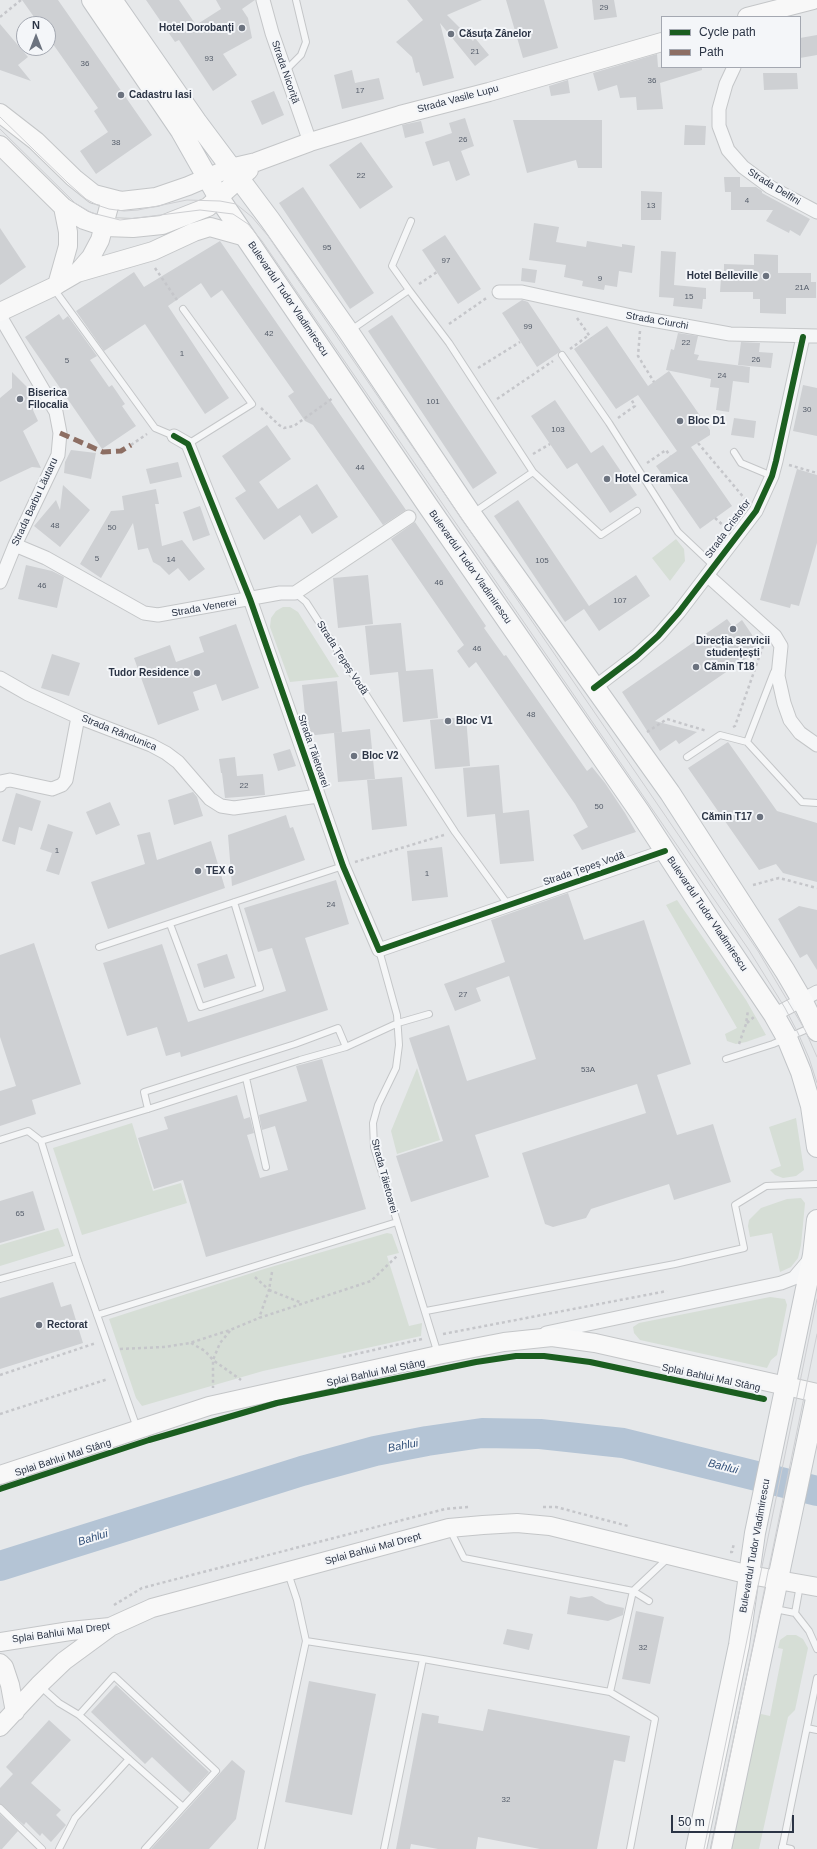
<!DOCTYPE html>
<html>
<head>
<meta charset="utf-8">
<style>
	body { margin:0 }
	#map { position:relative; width:817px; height:1849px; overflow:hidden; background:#e6e8ea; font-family:Helvetica,sans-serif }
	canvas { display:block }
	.legend { position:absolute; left:661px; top:16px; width:140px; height:52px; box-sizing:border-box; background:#f4f6f9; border:1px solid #a4a8b1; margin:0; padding:5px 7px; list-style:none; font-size:12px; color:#2b3445 }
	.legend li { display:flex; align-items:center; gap:8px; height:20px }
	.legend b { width:20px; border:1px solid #a4a8b1 }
	.north { position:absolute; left:16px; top:16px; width:40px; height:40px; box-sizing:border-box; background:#f4f6f9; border:1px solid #a4a8b1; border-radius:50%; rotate:0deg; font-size:11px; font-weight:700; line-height:16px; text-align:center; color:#2b3445 }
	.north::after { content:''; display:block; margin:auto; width:14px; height:18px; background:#6c737f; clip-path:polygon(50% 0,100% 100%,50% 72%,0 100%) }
	.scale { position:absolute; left:671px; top:1815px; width:123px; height:18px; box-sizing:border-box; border:2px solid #2b3445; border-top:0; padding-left:5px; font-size:12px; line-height:14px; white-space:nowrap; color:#2b3445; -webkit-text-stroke:3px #f4f6f9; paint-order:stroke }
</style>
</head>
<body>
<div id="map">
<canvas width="817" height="1849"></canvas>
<ul class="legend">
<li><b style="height:5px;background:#1b5e20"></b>Cycle path</li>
<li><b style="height:5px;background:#8d6e63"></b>Path</li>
</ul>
<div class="north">N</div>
<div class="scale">50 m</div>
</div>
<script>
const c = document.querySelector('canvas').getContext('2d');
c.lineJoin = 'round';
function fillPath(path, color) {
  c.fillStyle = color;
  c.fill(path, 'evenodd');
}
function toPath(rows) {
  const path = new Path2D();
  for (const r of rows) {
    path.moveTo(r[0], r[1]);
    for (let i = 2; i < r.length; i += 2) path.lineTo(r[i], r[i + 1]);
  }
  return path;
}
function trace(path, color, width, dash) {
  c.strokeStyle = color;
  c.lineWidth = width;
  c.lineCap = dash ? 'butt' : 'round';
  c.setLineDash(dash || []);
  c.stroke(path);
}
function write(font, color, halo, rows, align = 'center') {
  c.font = font + ' Helvetica,sans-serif';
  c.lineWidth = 4;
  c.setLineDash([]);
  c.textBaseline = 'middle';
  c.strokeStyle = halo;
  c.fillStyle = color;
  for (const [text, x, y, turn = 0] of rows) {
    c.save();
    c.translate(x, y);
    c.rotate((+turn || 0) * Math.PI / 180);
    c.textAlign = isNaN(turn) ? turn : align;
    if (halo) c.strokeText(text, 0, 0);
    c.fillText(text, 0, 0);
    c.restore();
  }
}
fillPath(toPath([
	[676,539,684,549,685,561,670,581,652,558],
	[283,607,290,607,298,612,339,677,290,682,270,627,271,618,276,611],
	[677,900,746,1000,766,1035,746,1042,736,1044,727,1041,725,1034,737,1028,666,905],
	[417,1068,440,1140,397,1154,391,1131],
	[796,1118,804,1170,796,1176,783,1178,775,1175,770,1170,781,1166,769,1127],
	[132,1123,153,1191,181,1183,187,1203,82,1235,53,1148],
	[801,1198,805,1203,801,1245,798,1258,791,1267,780,1272,772,1233,750,1237,748,1226,749,1220,761,1208,787,1199],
	[58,1228,65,1246,0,1266,0,1245],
	[387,1233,392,1234,399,1253,387,1256,409,1326,422,1323,421,1336,263,1371,142,1406,136,1398,109,1319,264,1269],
	[770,1297,785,1299,787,1305,777,1355,771,1360,767,1368,640,1340,634,1333,633,1327,639,1323],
	[787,1635,796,1635,803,1639,808,1648,795,1710,788,1717,759,1849,726,1849,755,1720,761,1714,770,1716,783,1649,778,1648,780,1640]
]), '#d6ded6');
trace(toPath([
	[0,1566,302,1471,375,1451,427,1441,482,1433,540,1434,623,1443,817,1491]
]), '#b4c4d5', 30);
fillPath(toPath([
	[22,0,58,0,152,135,96,174,80,151,108,132,94,111,98,108,48,37,48,24,39,24],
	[146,0,179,0,196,25,221,9,216,0,255,0,242,9,248,18,252,38,223,54,237,75,213,91,179,40,175,42],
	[407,0,482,0,447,15,473,41,475,38,489,55,475,66,440,23,454,78,423,86,419,72,416,73,412,57,396,42,423,20],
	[506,0,544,0,558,48,523,58],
	[592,0,614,0,617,17,594,20],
	[0,24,28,57,18,65,31,81,0,70],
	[817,35,817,55,800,58,800,38],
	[657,54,658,67,702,67,702,70,660,83,663,109,637,110,636,97,620,98,617,85,598,91,593,73],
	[352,70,355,83,379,78,384,99,342,109,334,75],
	[763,73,797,73,798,89,764,90],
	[568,80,570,93,551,96,549,86],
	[274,91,284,115,262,125,251,101],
	[465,118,474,146,461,151,470,175,456,181,449,161,433,166,425,142,452,133,449,123],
	[513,120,602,120,602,168,578,168,576,160,527,173],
	[421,121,424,133,405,138,402,125],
	[685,125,706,126,705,145,684,145],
	[361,142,393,187,360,209,329,165],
	[724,177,740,177,740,187,756,187,762,191,762,193,810,219,800,236,790,230,789,233,766,221,773,210,731,210,731,192,725,192],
	[303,187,374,293,350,309,279,203],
	[641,191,662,192,661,220,641,220],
	[534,223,559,227,556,242,586,247,587,241,622,247,622,244,635,246,632,273,619,271,617,287,605,285,604,290,582,286,583,281,564,277,566,265,529,260],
	[0,228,26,267,0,285],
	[445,235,481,289,458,304,422,250],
	[220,241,406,510,383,525,313,425,305,421,288,396,294,392,222,290,211,298,201,283,168,306,229,398,205,414,145,324,104,351,76,311,134,272,144,287],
	[661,251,676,252,674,285,706,288,706,299,703,299,702,309,673,306,674,298,659,297],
	[754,254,778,255,778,273,811,273,811,282,816,282,816,298,786,298,786,314,760,313,760,299,753,299,753,292,720,292,721,278,724,278,724,264,754,265],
	[522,268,537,270,535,283,521,281],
	[522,300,528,302,561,351,537,367,502,313],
	[59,314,63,320,68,316,97,356,90,360,109,387,112,385,125,404,122,406,136,426,102,449,25,337],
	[392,315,497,473,473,489,368,331],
	[607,326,648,386,669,371,710,430,710,435,691,447,732,506,700,529,656,466,677,451,638,395,616,409,574,349],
	[678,333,698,336,694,354,699,355,697,360,750,367,749,383,733,381,729,412,716,410,719,388,710,387,711,379,666,370,671,349,674,350],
	[741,342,760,343,759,352,773,353,771,368,738,365],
	[12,372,26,386,37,403,33,410,38,421,23,431,41,468,32,467,0,482,0,398,12,388],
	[803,385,817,388,817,436,793,431],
	[555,400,591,453,603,445,637,495,610,513,577,463,567,469,531,416],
	[734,418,756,421,754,438,731,435],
	[267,425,291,459,259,482,278,509,317,484,338,517,312,534,300,515,264,540,235,498,246,491,222,456],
	[71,450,96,453,91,479,64,473,65,462],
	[178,462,182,477,150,484,146,469],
	[797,469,817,475,817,543,799,606,791,604,790,608,760,600],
	[63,485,90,510,60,547,34,526,56,500,60,510],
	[156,489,159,504,155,504,162,546,182,540,205,569,189,581,178,568,169,575,160,566,153,562,148,548,138,550,133,523,101,578,80,564,111,511,124,510,122,496],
	[518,500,589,606,636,575,650,596,599,631,584,609,565,622,494,516],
	[200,506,210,535,193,541,183,512],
	[415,522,486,626,484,628,504,656,506,655,587,771,592,767,605,783,625,813,636,832,582,850,573,835,588,827,575,804,476,662,469,668,457,651,464,645,391,539],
	[26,565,52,571,64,577,57,608,18,599],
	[368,575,373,624,338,628,333,578],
	[727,619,733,627,742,620,761,648,655,721,697,732,679,744,676,740,660,751,622,692],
	[401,623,406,671,433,669,438,718,403,722,398,672,370,675,365,626],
	[236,624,259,688,222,701,216,684,193,692,199,710,158,725,134,658,170,645,176,662,204,652,199,637],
	[52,654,80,663,69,696,41,688],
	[337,681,342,732,307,736,302,685],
	[466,717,470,766,435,769,430,720],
	[370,729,375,779,338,782,334,733],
	[728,742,777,811,817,823,817,882,783,873,776,864,759,870,688,768],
	[290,749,296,766,278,771,273,754],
	[235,757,237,776,263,774,265,795,225,798,222,773,221,773,219,759],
	[499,765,503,813,529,810,534,861,500,864,495,814,467,817,463,768],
	[402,777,407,826,372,830,367,780],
	[193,792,197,797,203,816,174,825,168,800],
	[16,793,41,801,32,831,19,827,15,845,2,841],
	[110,802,120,825,96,835,86,812],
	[286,815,290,828,293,827,305,860,232,886,228,835],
	[48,824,73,832,59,875,46,871,52,853,40,849],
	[150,832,157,860,211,841,225,888,108,929,91,882,145,864,137,835],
	[442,847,448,897,412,901,407,851],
	[336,880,349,924,305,938,328,1010,181,1057,180,1052,166,1056,157,1027,127,1036,103,963,162,944,188,1022,286,991,272,948,258,952,244,908],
	[568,893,584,940,644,920,691,1064,657,1075,677,1135,713,1124,731,1182,674,1200,669,1184,591,1209,586,1218,553,1227,545,1224,522,1153,646,1113,637,1084,475,1135,489,1177,411,1202,396,1156,443,1141,409,1038,449,1025,467,1081,536,1059,509,976,476,988,481,1001,455,1011,444,984,505,962,491,920],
	[799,906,817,910,817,970,807,954,800,958,778,919],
	[34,943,81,1084,32,1100,36,1114,0,1126,0,1091,16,1086,0,1037,0,955],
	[227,954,235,978,204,988,197,964],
	[322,1059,366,1209,206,1257,183,1180,154,1189,138,1138,168,1129,164,1117,237,1095,244,1119,250,1117,254,1133,247,1135,260,1178,288,1170,275,1126,262,1130,259,1115,307,1101,296,1066],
	[33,1191,45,1230,0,1243,0,1201],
	[53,1282,61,1307,71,1304,83,1343,0,1369,0,1298],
	[570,1596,579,1598,592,1596,606,1604,624,1608,623,1615,608,1621,567,1614],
	[636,1611,664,1617,650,1684,622,1679],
	[507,1629,533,1634,529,1650,503,1644],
	[309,1681,376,1694,352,1815,285,1802],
	[116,1685,209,1772,190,1793,152,1757,145,1764,91,1712],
	[488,1709,630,1736,625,1762,614,1760,597,1849,540,1849,478,1837,476,1849,438,1849,411,1844,410,1849,396,1849,422,1713,439,1716,438,1723,483,1731],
	[49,1720,71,1740,31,1783,61,1810,56,1815,66,1825,51,1842,42,1833,40,1836,26,1822,24,1825,0,1804,0,1788,13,1774,6,1767],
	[232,1760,245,1771,236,1819,209,1849,151,1849],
	[0,1814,18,1831,2,1849,0,1849]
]), '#ced0d3');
const lane = toPath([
	[285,71,301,55,306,42,296,0],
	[54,289,155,428,174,436],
	[409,290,392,266,411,221],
	[183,309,252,404,188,444],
	[351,330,409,290,449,343,533,472],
	[562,355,609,423,678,532,714,566],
	[734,452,741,463,772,476],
	[473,513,533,472,601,535,637,511],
	[295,593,306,602,455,832,509,906],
	[747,742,774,672],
	[687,757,720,735,747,742,802,802,817,803],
	[170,924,201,1007,260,988,234,902],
	[99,947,343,866],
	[379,950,397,1015,399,1045,396,1068,378,1105,373,1123,374,1147,438,1354],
	[726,1059,773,1044,812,1027],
	[246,1078,266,1167],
	[148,1109,144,1092,295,1044,338,1028,346,1047],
	[0,1140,28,1131,41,1141],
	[0,1279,77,1258],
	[426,1311,675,1264,744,1248,735,1205,766,1186,817,1184],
	[97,1315,397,1222],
	[137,1428,77,1258,41,1141,148,1109,300,1060,346,1047,398,1023,429,1014],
	[450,1530,464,1558,633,1591,649,1601],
	[775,1609,795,1613,809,1631,817,1649],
	[795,1613,800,1585],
	[306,1641,423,1659,610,1692],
	[40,1686,59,1703,79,1715,183,1807,145,1849],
	[79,1715,114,1676,216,1771,183,1807],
	[807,1728,817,1730],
	[0,1808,42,1849],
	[782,1847,791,1849],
	[59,1849,75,1818,129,1759],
	[261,1849,306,1641,297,1600,288,1573],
	[384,1849,423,1659],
	[630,1849,655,1719,610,1692,633,1591,668,1558],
	[782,1849,817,1678]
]);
const street = toPath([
	[263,0,272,33,310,142],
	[734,67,726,84,719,109,719,126,728,150,743,167,770,187,817,212],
	[499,292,522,292,641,318,730,334,817,336],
	[0,316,56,412,60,433,58,455,15,545,0,582],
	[174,436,188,444,250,599,343,866,379,950,665,851],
	[15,545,46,558,144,613,158,615,280,593,295,593,409,517],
	[707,575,775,636,781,646,778,676,784,703,790,720,800,733,817,745],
	[0,678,28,694,78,717,151,745,166,753,178,762,210,799,221,806,234,808,318,796],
	[594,688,636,656,658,636,679,612,756,511,772,476,776,461,803,337],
	[0,785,1,782,10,780,52,789,62,785,66,780,78,717],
	[774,1015,817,992],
	[546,1333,781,1283,794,1278,811,1258]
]);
const secondary = toPath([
	[747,17,813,0],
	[0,113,36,141,74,178,94,194,121,201,156,197,188,186,230,168,256,162,310,142,400,115,489,92,662,42],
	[0,145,63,207,84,220,105,227,133,228,162,225,208,207,249,170],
	[77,273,153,251,194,232,210,227,246,237],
	[57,285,68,246,68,232,63,207],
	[0,312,53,287,77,273,91,257,100,240,111,199],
	[0,1475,209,1406,438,1355,504,1342,552,1337,595,1343,817,1393],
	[0,1642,70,1631,110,1627,152,1608,449,1528,483,1525,517,1523,550,1526,750,1575,817,1587],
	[0,1663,4,1667,10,1685,15,1712],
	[0,1727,39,1685,64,1661,109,1628]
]);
const primary = toPath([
	[92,0,181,131,219,198,428,506,639,811,708,917,774,1015,787,1038,801,1072,811,1106,817,1147],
	[112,0,196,121,270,220,348,331,471,514,670,793,785,971,802,1000,817,1031],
	[696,1849,739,1645,755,1533,813,1255,817,1220],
	[721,1849,817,1394]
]);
trace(lane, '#c4c6c8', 8);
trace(street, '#c4c6c8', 15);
trace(secondary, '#c4c6c8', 20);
trace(primary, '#c2c5c8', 22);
trace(toPath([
	[0,17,21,0],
	[155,268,177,300],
	[419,284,437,272],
	[577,318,591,338],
	[449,324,488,297],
	[640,331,638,356,654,382],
	[570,349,589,335],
	[478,368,520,342],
	[497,399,553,361],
	[261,408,279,425,284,428,294,426,333,398],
	[618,418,635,406,631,399],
	[698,443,745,499],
	[131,445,147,434],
	[533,454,550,444],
	[647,463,666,450,670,456],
	[789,465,817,473],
	[715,518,725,527],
	[733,727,735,726,763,646],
	[647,732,667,719,707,731],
	[355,862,444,835],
	[753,885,779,878,817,888],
	[747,1023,755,1016],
	[739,1044,746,1024,748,1010],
	[272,1272,269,1290,302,1303],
	[255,1277,269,1290,259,1318],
	[230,1331,220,1343,213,1360,241,1380],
	[443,1334,667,1291],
	[191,1343,205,1351,213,1360,213,1388],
	[120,1349,164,1347,190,1343,230,1330,259,1318,371,1281,397,1256],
	[343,1357,422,1339],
	[0,1375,96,1343],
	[0,1414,108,1379],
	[543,1507,556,1507,628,1526],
	[730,1552,732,1552,734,1543],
	[114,1605,142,1588,445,1509,469,1507]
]), '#c5c6ca', 2.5, [3, 3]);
trace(lane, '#f5f6f7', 6);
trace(street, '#f5f6f7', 13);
trace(secondary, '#f8f8f8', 18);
trace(primary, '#f8f8f8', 20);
trace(toPath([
	[0,117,68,183,86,199,97,205,109,209,124,211,138,210,187,200,220,201,236,204,252,217,268,236,758,951,805,1030,817,1057],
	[0,129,75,203,92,213,120,220,200,210,233,214,248,224,262,241,749,950,785,1008,798,1033,809,1058,817,1083],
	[704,1849,817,1299],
	[711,1849,817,1334]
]), '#cecfd2', 1);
trace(toPath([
	[60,433,103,452,121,451,131,445]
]), '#8d6e63', 5, [10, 5]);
trace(toPath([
	[174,436,188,444,250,599,343,866,379,950,665,851],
	[594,688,636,656,658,636,679,612,756,511,772,476,776,461,803,337],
	[0,1489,149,1440,277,1403,476,1362,516,1356,544,1356,590,1362,764,1399]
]), '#1b5e20', 6);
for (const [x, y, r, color] of [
	[242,28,4,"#6c737f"],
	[451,34,4,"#6c737f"],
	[121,95,4,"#6c737f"],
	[766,276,4,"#6c737f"],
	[20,399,4,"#6c737f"],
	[680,421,4,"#6c737f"],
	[607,479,4,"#6c737f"],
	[733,629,4,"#6c737f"],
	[696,667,4,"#6c737f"],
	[197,673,4,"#6c737f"],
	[448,721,4,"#6c737f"],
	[354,756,4,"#6c737f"],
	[760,817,4,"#6c737f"],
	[198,871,4,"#6c737f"],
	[39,1325,4,"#6c737f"]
]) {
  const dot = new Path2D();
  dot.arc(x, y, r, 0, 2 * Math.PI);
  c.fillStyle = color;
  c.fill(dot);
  trace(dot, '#f4f6f9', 1.5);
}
write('8px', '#545c69', null, [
	["29",604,8],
	["21",475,52],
	["93",209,59],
	["36",85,64],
	["36",652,81],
	["17",360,91],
	["26",463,140],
	["38",116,143],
	["22",361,176],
	["4",747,201],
	["13",651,206],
	["95",327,248],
	["97",446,261],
	["9",600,279],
	["21A",802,288],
	["15",689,297],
	["99",528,327],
	["42",269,334],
	["22",686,343],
	["1",182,354],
	["26",756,360],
	["5",67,361],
	["24",722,376],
	["101",433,402],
	["30",807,410],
	["103",558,430],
	["44",360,468],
	["48",55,526],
	["50",112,528],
	["5",97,559],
	["14",171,560],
	["105",542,561],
	["46",439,583],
	["46",42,586],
	["107",620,601],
	["46",477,649],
	["48",531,715],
	["22",244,786],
	["50",599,807],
	["1",57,851],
	["1",427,874],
	["24",331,905],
	["27",463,995],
	["53A",588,1070],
	["65",20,1214],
	["32",643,1648],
	["32",506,1800]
]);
write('bold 10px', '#2b3445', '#f4f6f9', [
	["Hotel Dorobanți",234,28,"right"],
	["Căsuța Zânelor",459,34],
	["Cadastru Iasi",129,95],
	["Hotel Belleville",758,276,"right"],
	["Biserica",28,393],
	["Filocalia",28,405],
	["Bloc D1",688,421],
	["Hotel Ceramica",615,479],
	["Direcția servicii",733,641,"center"],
	["studențești",733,653,"center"],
	["Cămin T18",704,667],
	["Tudor Residence",189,673,"right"],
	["Bloc V1",456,721],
	["Bloc V2",362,756],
	["Cămin T17",752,817,"right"],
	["TEX 6",206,871],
	["Rectorat",47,1325]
], 'left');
write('10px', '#2b3445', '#f4f6f9', [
	["Strada Nicoriță",285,72,71],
	["Strada Vasile Lupu",458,99,-15],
	["Strada Delfini",774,187,32],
	["Bulevardul Tudor Vladimirescu",288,299,56],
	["Strada Ciurchi",657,321,10],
	["Strada Barbu Lăutaru",35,502,-65],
	["Strada Cristofor",728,529,-54],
	["Bulevardul Tudor Vladimirescu",470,567,55],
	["Strada Venerei",204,608,-10],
	["Strada Țepeș Vodă",342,658,57],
	["Strada Rândunica",119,733,22],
	["Strada Tăietoarei",313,751,71],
	["Strada Țepeș Vodă",584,869,-19],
	["Bulevardul Tudor Vladimirescu",707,914,56],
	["Strada Tăietoarei",384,1176,75],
	["Splai Bahlui Mal Stâng",376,1373,-12],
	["Splai Bahlui Mal Stâng",711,1378,12],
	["Splai Bahlui Mal Stâng",63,1458,-18],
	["Bulevardul Tudor Vladimirescu",755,1546,-80],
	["Splai Bahlui Mal Drept",373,1549,-15],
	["Splai Bahlui Mal Drept",61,1633,-8]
]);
write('italic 11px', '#34527a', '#f4f6f9', [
	["Bahlui",403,1446,-10],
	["Bahlui",723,1467,14],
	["Bahlui",93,1538,-17]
]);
</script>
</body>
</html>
